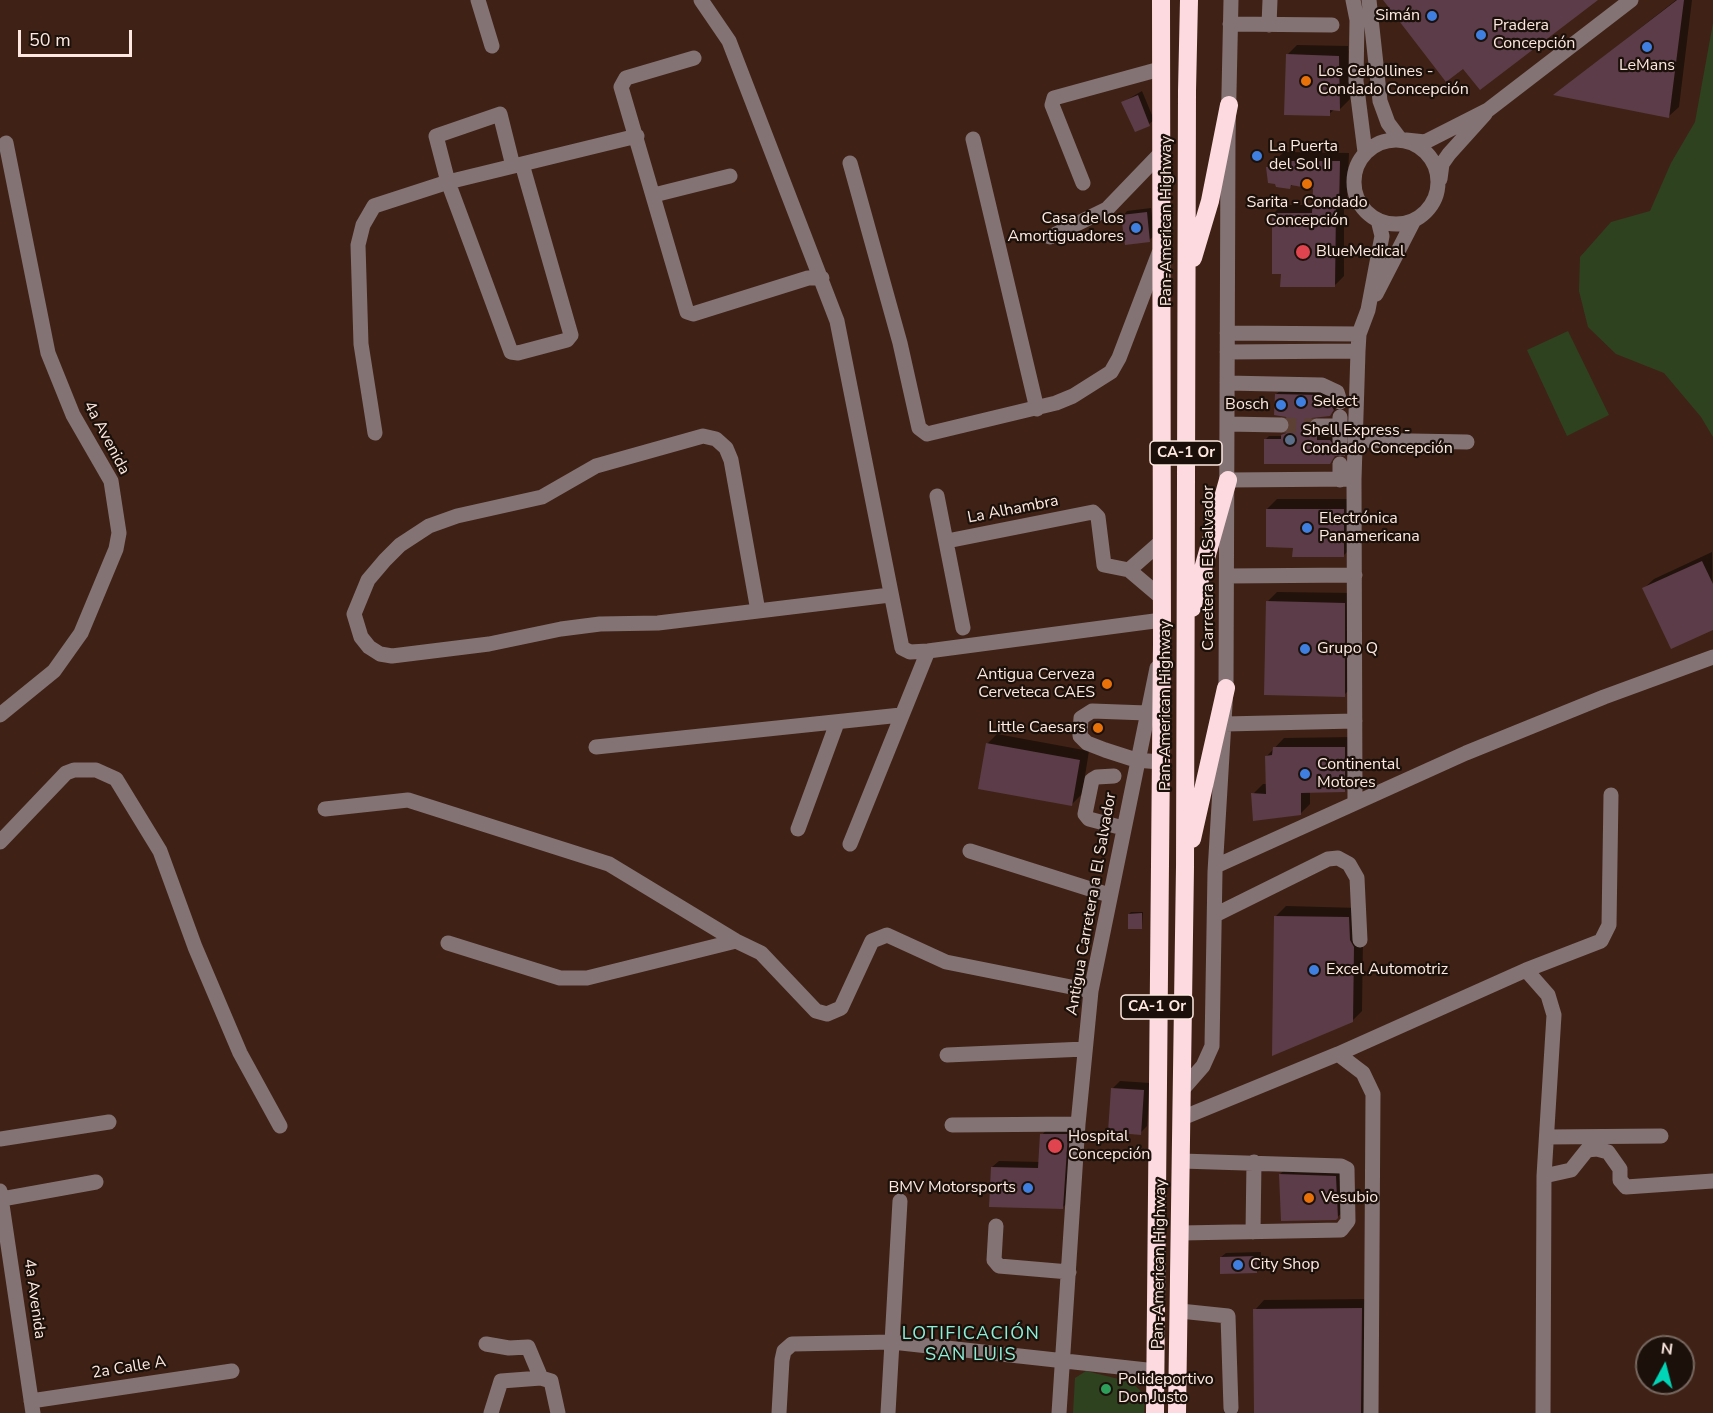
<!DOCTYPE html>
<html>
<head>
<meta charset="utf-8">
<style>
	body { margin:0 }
	#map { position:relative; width:1713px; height:1413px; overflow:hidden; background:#3f2215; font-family:"Nunito Sans",sans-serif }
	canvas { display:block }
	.north { position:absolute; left:1635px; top:1335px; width:60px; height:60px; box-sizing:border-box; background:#1c100a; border:2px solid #766760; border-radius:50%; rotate:7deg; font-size:16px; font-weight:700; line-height:24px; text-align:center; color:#fde9e1 }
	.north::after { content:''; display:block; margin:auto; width:21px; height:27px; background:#00d5b7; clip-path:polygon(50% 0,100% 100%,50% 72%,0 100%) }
	.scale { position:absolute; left:18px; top:30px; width:114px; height:27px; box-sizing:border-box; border:3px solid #fde9e1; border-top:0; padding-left:8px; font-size:18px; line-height:21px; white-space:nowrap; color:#fde9e1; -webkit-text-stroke:4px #1c100a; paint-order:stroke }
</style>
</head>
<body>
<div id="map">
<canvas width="1713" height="1413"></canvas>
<div class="north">N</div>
<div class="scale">50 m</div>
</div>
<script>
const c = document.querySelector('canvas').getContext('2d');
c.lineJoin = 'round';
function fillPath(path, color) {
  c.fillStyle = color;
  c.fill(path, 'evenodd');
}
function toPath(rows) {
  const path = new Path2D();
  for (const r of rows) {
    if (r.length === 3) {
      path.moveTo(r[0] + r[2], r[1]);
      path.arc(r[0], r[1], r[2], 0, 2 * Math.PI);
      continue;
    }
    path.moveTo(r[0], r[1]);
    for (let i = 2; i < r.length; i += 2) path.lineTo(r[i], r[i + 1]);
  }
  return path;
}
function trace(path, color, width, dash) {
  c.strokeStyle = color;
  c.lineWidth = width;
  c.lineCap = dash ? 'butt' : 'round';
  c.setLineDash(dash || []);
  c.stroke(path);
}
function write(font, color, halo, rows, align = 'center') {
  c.font = font + ' "Nunito Sans",sans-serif';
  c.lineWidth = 4.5;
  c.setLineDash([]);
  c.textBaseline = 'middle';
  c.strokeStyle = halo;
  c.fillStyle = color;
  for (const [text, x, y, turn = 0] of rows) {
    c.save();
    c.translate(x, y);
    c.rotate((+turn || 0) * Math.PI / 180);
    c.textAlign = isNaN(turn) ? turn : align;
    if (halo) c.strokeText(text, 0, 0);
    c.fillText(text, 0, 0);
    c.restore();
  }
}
fillPath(toPath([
	[1713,23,1713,437,1701,417,1664,373,1616,354,1588,327,1579,291,1580,257,1611,222,1650,211,1671,163,1695,122],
	[1568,331,1609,415,1567,436,1527,350],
	[1086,1371,1131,1382,1145,1395,1144,1413,1073,1413,1075,1378]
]), '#2e4220');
fillPath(toPath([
	[1676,0,1692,0,1679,107,1669,116,1556,94],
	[1297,45,1348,46,1350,99,1340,109,1335,109,1329,114,1287,55],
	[1142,91,1154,120,1149,124,1123,102],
	[1284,152,1349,153,1347,199,1344,202,1344,276,1335,285,1282,272,1273,214,1282,205,1314,205,1315,188,1293,184,1290,187,1268,167],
	[1151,208,1154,236,1149,240,1123,216,1127,211],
	[1280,391,1324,392,1330,395,1337,405,1334,411,1330,415,1311,416,1311,427,1320,432,1320,437,1334,437,1339,446,1348,445,1348,451,1344,454,1336,454,1330,463,1265,440,1269,436,1282,436,1292,426,1276,394],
	[1277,499,1354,499,1354,545,1344,555,1294,546,1267,509],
	[1712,552,1713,628,1644,588,1654,579],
	[1277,592,1354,593,1354,685,1344,695,1267,602],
	[997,734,1089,751,1082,794,1072,804,987,744],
	[1354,737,1354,781,1344,791,1310,791,1310,804,1300,814,1253,794,1263,784,1267,784,1266,757,1284,738],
	[1286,906,1359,908,1363,937,1362,1011,1352,1021,1276,916],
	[1131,912,1143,912,1142,928,1129,914],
	[1120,1081,1150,1083,1147,1126,1140,1133,1112,1089],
	[1048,1128,1073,1128,1069,1201,1062,1208,992,1167,999,1161,1040,1162,1042,1135],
	[1290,1165,1346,1166,1345,1209,1336,1219,1280,1174],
	[1261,1252,1261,1267,1257,1271,1221,1257,1226,1253],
	[1371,1299,1371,1405,1363,1413,1255,1413,1255,1310,1264,1300]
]), '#0007');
fillPath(toPath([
	[1383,0,1598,0,1480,90,1463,69,1446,82],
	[1677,0,1684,0,1669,118,1553,95],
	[1286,54,1339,56,1340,111,1330,110,1330,116,1284,115],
	[1138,95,1150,126,1135,132,1121,102],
	[1273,161,1340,161,1339,209,1336,209,1335,287,1280,287,1281,274,1272,274,1272,213,1312,213,1313,189,1291,185,1290,189,1276,187,1275,184,1268,183,1266,167,1273,167],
	[1147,212,1150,242,1125,245,1121,215],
	[1275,394,1320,395,1327,398,1334,410,1330,416,1312,418,1308,422,1308,430,1317,436,1317,440,1330,440,1336,449,1345,448,1345,456,1335,456,1330,464,1264,464,1264,439,1281,439,1281,435,1286,433,1291,426,1286,417,1274,415],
	[1266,509,1344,509,1344,557,1292,557,1293,548,1266,547],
	[1702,561,1713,584,1713,630,1671,649,1642,588],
	[1266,601,1345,603,1345,697,1264,695],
	[986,743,1080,760,1072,806,978,789],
	[1273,747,1345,747,1345,792,1301,793,1301,815,1253,821,1251,793,1266,794,1265,756,1272,755],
	[1142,913,1142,929,1128,929,1128,914],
	[1274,916,1349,917,1350,940,1354,947,1353,1022,1272,1056],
	[1111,1088,1144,1090,1141,1135,1108,1132],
	[1040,1134,1068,1134,1063,1209,989,1207,991,1167,1038,1168],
	[1279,1174,1336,1176,1338,1218,1336,1220,1281,1221],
	[1257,1256,1257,1273,1220,1274,1220,1257],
	[1362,1308,1361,1413,1254,1413,1253,1309]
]), '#5c3c49');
trace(toPath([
	[1281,425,1317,426],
	[1340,440,1340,464]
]), '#5c4034', 15, [15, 8]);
trace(toPath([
	[478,0,492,46],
	[701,0,729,41,837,321,902,648,910,652,928,651,1162,620],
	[1353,0,1357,20,1356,81,1365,152],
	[1369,0,1380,101,1388,123,1400,139],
	[1230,24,1332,25],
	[1269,25,1270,0],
	[694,58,626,78,621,87,687,312,693,314,808,278,822,278],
	[973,139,1037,409],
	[1396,182,42],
	[1406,140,1425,142,1488,110,1631,0],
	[850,163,900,343,919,428,927,434,1056,403,1073,396,1111,372,1119,358,1159,253],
	[513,166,500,114,436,136,448,182,480,268,511,352,518,353,567,340,571,335,522,164],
	[1440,179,1442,164,1449,154,1485,114],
	[1083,183,1052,105,1054,98,1160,69],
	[654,195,730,176],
	[1050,237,1107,209,1160,154],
	[1376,294,1414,220],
	[1227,333,1359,334],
	[1227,352,1358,351],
	[1227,383,1322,385,1337,392,1340,402],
	[1340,417,1340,440],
	[1227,424,1281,425],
	[1317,426,1340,426],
	[375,433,361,344,358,245,363,225,374,206,448,182,637,136],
	[1356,440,1467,442],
	[1340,464,1340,480],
	[1228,480,1354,479],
	[937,496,963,628],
	[947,541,1093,512,1098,517,1104,565,1129,570,1162,598],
	[1129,570,1162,541],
	[1227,576,1355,575],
	[758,611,731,460,726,448,716,439,703,436,596,466,542,497,457,516,429,526,400,545,385,560,368,580,354,614,361,637,369,647,380,654,392,656,489,644,561,629,600,624,658,623,758,611,890,595],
	[1147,713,1092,711,1081,718,1080,736,1087,743,1105,750,1136,760,1160,762],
	[0,715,54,671,81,633,116,549,119,533,111,481,73,415,48,353,6,143],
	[1225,724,1355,721],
	[596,747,901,715],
	[1114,776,1097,777,1092,780,1085,814,1089,819,1123,828],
	[1355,801,1354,479,1358,351,1359,334,1368,310,1382,236,1378,220],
	[325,809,408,800,609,864,736,941,761,953,816,1011,827,1014,841,1008,872,941,887,935,946,962,1091,991],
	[798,829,837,723],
	[0,842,66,773,74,770,96,770,116,779,160,851,195,947,240,1053,280,1126],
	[850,844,928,651],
	[970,851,1109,895],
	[1216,866,1466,753,1604,697,1713,657],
	[1215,915,1328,859,1338,858,1349,864,1357,878,1360,940],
	[448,943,560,978,587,978,736,941],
	[1526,970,1548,995,1554,1015,1544,1176,1543,1413],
	[1338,1054,1363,1073,1373,1094,1371,1413],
	[947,1055,1085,1049],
	[1182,1090,1203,1066,1212,1046,1215,872,1226,688,1228,138,1231,0],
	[1182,1118,1338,1054,1526,970,1601,941,1609,925,1611,795],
	[952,1125,1078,1124],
	[1547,1137,1661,1136],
	[0,1139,109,1122],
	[1544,1176,1571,1170,1587,1150,1597,1149,1608,1152,1620,1169,1620,1180,1626,1187,1713,1181],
	[0,1191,33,1413],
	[2,1199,96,1182],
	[996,1226,994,1260,999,1266,1069,1272],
	[1253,1232,1254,1162],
	[1181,1233,1341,1230,1348,1221,1347,1169,1341,1166,1181,1161],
	[1180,1311,1228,1316,1231,1408],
	[486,1344,509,1348,528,1347,541,1378],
	[31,1401,232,1371],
	[491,1413,501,1381,541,1378,551,1381,558,1413],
	[779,1413,782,1360,784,1351,792,1344,892,1342,1156,1371],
	[888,1413,900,1201],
	[1059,1413,1078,1124,1091,991,1157,668]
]), '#847375', 15);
trace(toPath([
	[1193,258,1210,201,1229,105],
	[1192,608,1228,480],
	[1192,839,1226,688],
	[1155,1413,1162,644,1161,0],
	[1177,1413,1185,867,1187,91,1189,0]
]), '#fddadf', 18);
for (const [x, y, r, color] of [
	[1432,16,6,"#3f7fe0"],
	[1481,35,6,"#3f7fe0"],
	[1647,47,6,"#3f7fe0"],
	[1306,81,6,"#e8710a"],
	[1257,156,6,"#3f7fe0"],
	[1307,184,6,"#e8710a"],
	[1136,228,6,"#3f7fe0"],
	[1303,252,8,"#e0444e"],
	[1301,402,6,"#3f7fe0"],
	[1281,405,6,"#3f7fe0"],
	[1290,440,6,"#5c6f8a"],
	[1307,528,6,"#3f7fe0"],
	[1305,649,6,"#3f7fe0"],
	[1107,684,6,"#e8710a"],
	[1098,728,6,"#e8710a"],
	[1305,774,6,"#3f7fe0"],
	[1314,970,6,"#3f7fe0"],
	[1055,1146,8,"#e0444e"],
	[1028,1188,6,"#3f7fe0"],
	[1309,1198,6,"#e8710a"],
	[1238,1265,6,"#3f7fe0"],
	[1106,1389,6,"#2e9e5b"]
]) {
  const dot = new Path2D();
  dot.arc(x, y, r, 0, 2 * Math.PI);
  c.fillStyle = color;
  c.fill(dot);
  trace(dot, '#1c100a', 2);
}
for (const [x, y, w] of [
	[1186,453,72],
	[1157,1007,72]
]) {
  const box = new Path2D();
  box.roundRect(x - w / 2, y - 12, w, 24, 4.5);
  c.fillStyle = '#1c100a';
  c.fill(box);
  trace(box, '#fde9e1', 1.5);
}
write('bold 15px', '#fde9e1', null, [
	["CA-1 Or",1186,453],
	["CA-1 Or",1157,1007]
]);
write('16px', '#fde9e1', '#1c100a', [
	["Simán",1420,16,"right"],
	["Pradera",1493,26],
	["Concepción",1493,44],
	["LeMans",1647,66,"center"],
	["Los Cebollines -",1318,72],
	["Condado Concepción",1318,90],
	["La Puerta",1269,147],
	["del Sol II",1269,165],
	["Sarita - Condado",1307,203,"center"],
	["Concepción",1307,221,"center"],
	["Casa de los",1124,219,"right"],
	["Amortiguadores",1124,237,"right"],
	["BlueMedical",1316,252],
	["Select",1313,402],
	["Bosch",1269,405,"right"],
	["Shell Express -",1302,431],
	["Condado Concepción",1302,449],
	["Electrónica",1319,519],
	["Panamericana",1319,537],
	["Grupo Q",1317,649],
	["Antigua Cerveza",1095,675,"right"],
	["Cerveteca CAES",1095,693,"right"],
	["Little Caesars",1086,728,"right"],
	["Continental",1317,765],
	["Motores",1317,783],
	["Excel Automotriz",1326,970],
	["Hospital",1068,1137],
	["Concepción",1068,1155],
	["BMV Motorsports",1016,1188,"right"],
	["Vesubio",1321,1198],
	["City Shop",1250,1265],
	["Polideportivo",1118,1380],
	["Don Justo",1118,1398]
], 'left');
write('16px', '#fde9e1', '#1c100a', [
	["Pan-American Highway",1167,221,-90],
	["4a Avenida",106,438,62],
	["La Alhambra",1013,510,-11],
	["Carretera a El Salvador",1209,568,-90],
	["Pan-American Highway",1166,706,-90],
	["Antigua Carretera a El Salvador",1092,904,-80],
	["Pan-American Highway",1160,1264,-89],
	["4a Avenida",34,1299,82],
	["2a Calle A",129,1368,-9]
]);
c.letterSpacing = '1.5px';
write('18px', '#8cf0d9', '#1c100a', [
	["LOTIFICACIÓN",971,1335],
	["SAN LUIS",971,1356]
]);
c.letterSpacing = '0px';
</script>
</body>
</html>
